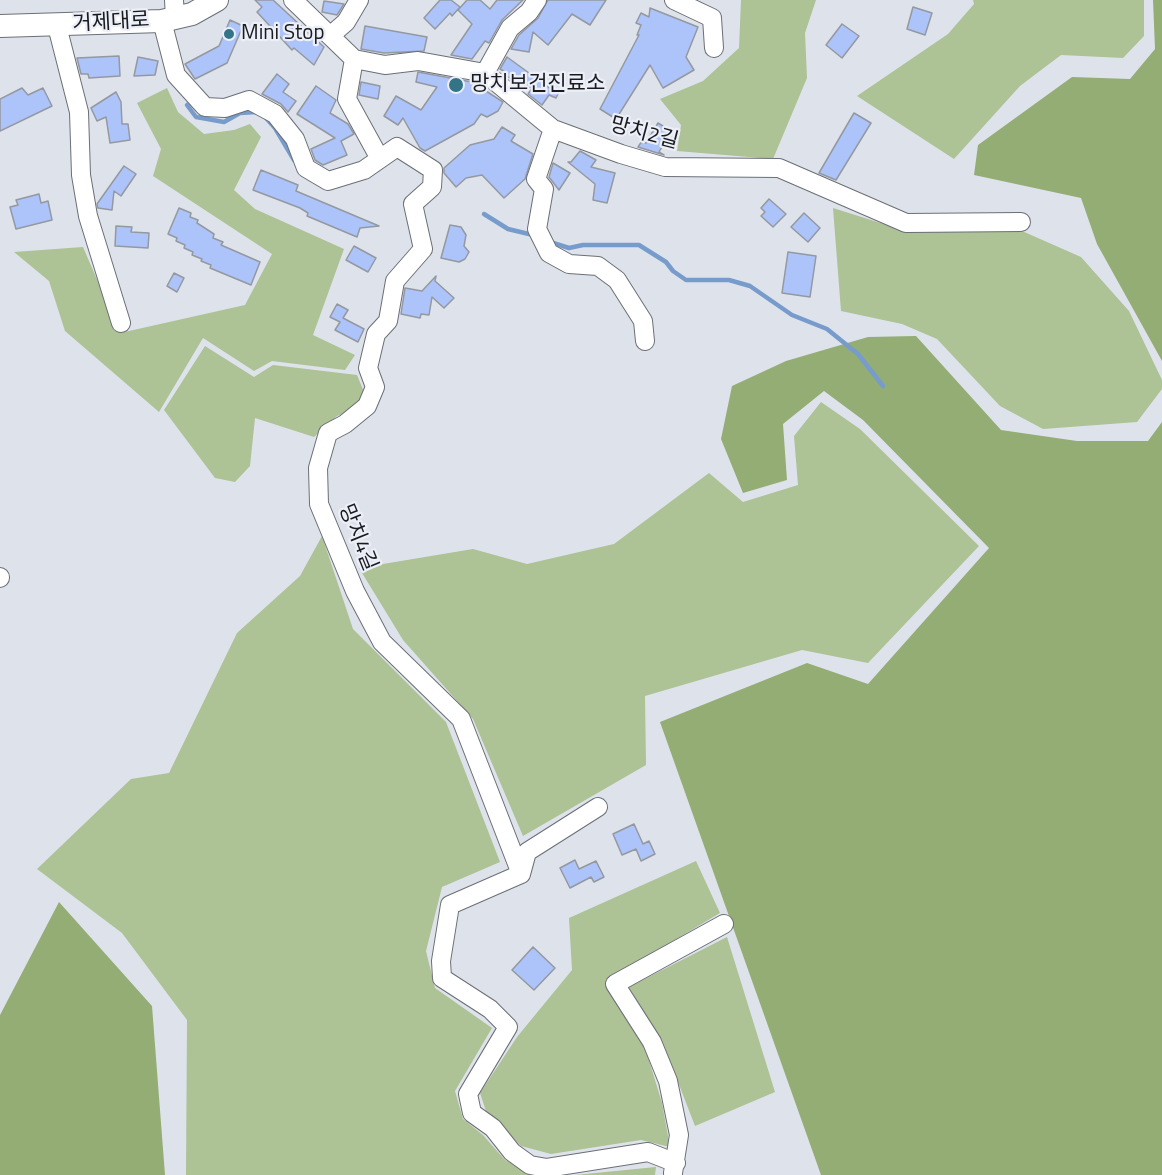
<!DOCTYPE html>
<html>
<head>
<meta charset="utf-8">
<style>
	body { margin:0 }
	canvas { display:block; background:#dee2eb }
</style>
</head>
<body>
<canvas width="1162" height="1175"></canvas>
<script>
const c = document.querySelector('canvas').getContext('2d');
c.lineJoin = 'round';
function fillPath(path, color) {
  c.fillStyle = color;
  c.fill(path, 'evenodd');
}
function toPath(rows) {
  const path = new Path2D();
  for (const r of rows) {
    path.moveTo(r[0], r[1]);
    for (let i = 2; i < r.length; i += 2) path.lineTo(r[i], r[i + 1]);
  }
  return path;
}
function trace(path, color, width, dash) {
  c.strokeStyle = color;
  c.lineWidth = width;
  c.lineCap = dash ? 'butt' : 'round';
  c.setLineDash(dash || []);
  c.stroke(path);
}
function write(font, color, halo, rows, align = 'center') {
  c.font = font + ' "Titillium Web","Noto Sans KR",sans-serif';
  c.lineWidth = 4.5;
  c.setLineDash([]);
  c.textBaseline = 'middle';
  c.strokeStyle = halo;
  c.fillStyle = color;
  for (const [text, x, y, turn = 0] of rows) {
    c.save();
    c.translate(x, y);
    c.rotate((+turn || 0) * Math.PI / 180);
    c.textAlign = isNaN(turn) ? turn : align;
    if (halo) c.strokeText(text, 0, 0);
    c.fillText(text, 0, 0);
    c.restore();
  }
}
fillPath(toPath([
	[741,0,816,0,805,33,807,78,773,159,677,151,681,125,660,99,703,81,739,48],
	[973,0,1144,0,1144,36,1123,58,1061,55,1020,86,954,159,857,96,948,34,974,4],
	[167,88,178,112,204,134,234,130,250,124,261,137,234,190,255,209,344,249,313,335,355,355,345,370,272,361,254,371,203,338,159,412,65,331,49,281,14,252,83,247,120,333,245,305,272,254,153,176,161,149,137,103],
	[833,208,909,232,1022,231,1081,257,1129,311,1162,380,1162,389,1137,422,1043,429,1000,406,937,339,902,324,841,311],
	[205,346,254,377,273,365,357,375,364,392,355,409,337,416,314,437,255,418,250,466,235,482,215,478,164,410],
	[821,402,860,429,979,546,868,663,802,650,645,696,646,765,523,836,473,719,403,640,359,568,473,549,527,564,614,544,709,473,743,502,798,485,794,436],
	[322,536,353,629,446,722,500,862,442,887,426,951,435,988,492,1028,455,1091,463,1119,483,1135,505,1160,536,1175,186,1175,187,1020,122,933,37,869,131,779,169,773,237,633,300,576],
	[696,861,720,913,606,981,644,1044,662,1103,670,1147,641,1140,551,1154,521,1146,486,1111,480,1093,517,1037,572,970,569,918],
	[727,937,775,1092,695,1126,663,1043,629,987],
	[656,1167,655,1175,575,1175]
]), '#adc295');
fillPath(toPath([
	[1153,0,1162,0,1162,361,1097,244,1081,198,974,175,978,145,1072,77,1130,79,1155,49],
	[916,336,1001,430,1077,441,1148,441,1162,422,1162,1175,821,1175,660,722,807,663,868,684,989,548,863,420,824,391,783,424,787,480,743,493,721,439,732,386,786,361,868,337],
	[59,902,152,1006,165,1175,0,1175,0,1015]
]), '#94ad75');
trace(toPath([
	[187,105,196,117,224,122,240,113,256,112],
	[266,118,275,128,294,160],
	[484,214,508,229,533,235],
	[550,242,569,248,583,245,639,245,666,262,673,271,686,280,729,280,750,286,792,315,827,329,858,354,883,386]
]), '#779ccc', 4.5);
const building = toPath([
	[255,0,273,0,324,47,314,65,294,48,292,50,257,12,262,7,255,0],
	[440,0,451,0,460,7,452,16,450,13,435,29,424,18,440,0],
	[467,0,480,0,490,9,497,0,523,0,502,20,489,43,485,41,472,59,451,55,472,24,458,10,467,0],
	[548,0,606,0,590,25,572,14,548,45,533,32,529,52,511,49,519,35,538,18,548,0],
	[324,1,344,4,337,15,322,12,324,1],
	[913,7,932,13,925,35,907,29,913,7],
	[650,8,698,27,686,57,694,70,663,88,650,65,616,119,600,109,639,35,637,35,641,25,636,23,641,13,649,17,650,8],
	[230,20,243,26,227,63,195,79,185,64,219,46,230,20],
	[842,24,859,36,842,58,826,45,842,24],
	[365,26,427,37,424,51,384,53,361,49,365,26],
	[119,56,120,76,89,78,88,74,81,74,77,58,119,56],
	[138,57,158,61,155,75,134,76,138,57],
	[507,57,558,94,556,98,549,95,542,105,528,94,532,88,506,76,507,73,500,69,507,57],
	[418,72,472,82,503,102,498,111,487,117,481,114,474,124,425,151,420,148,403,118,398,125,384,116,396,96,421,110,437,87,416,82,418,72],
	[277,74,289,84,283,92,296,101,288,112,281,104,262,94,277,74],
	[361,82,380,86,378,99,359,95,361,82],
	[316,86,336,100,330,113,348,124,354,134,341,141,347,155,323,165,315,160,311,149,335,138,297,114,316,86],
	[22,88,28,95,43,88,52,106,0,131,0,99,22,88],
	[116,92,121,102,122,124,128,124,130,140,110,143,106,117,97,121,91,108,116,92],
	[854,113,871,123,836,180,819,173,854,113],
	[658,123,671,131,659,152,664,155,638,147,642,141,646,143,658,123],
	[502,127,515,135,511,141,533,154,525,179,504,198,482,175,466,178,456,187,444,173,444,168,470,145,494,139,502,127],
	[580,151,596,160,591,167,615,173,607,203,593,200,595,184,568,162,571,162,580,151],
	[553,163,570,173,559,190,549,177,553,163],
	[124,166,136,174,121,196,114,191,112,210,98,208,97,204,124,166],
	[261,170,298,185,296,191,379,226,360,228,357,237,307,216,308,213,300,208,253,190,261,170],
	[39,194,41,203,48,201,52,220,16,229,10,207,18,205,16,200,39,194],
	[769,199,786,214,773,227,761,216,765,212,761,208,769,199],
	[179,208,191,213,190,217,198,220,197,223,214,234,213,238,223,242,221,245,260,262,251,285,210,268,211,265,201,261,202,259,192,255,193,252,184,248,185,245,176,241,177,238,168,234,179,208],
	[804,213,820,228,808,242,791,227,804,213],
	[450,225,461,227,466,235,464,246,469,252,465,259,459,262,441,258,450,225],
	[116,226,132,227,131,232,149,233,148,248,115,246,116,226],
	[354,246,376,258,368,272,346,260,354,246],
	[788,252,816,256,810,297,782,293,788,252],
	[174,273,184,278,177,292,167,286,174,273],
	[436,276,435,281,454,298,444,308,432,297,429,315,421,314,420,318,401,314,405,288,422,291,436,276],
	[337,304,348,310,343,318,364,329,358,342,335,330,340,322,330,317,337,304],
	[634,824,643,844,649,841,655,854,641,861,636,849,622,855,613,834,634,824],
	[575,860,579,869,596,861,604,877,594,882,591,877,570,888,560,868,575,860],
	[533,947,555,968,534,990,512,970,533,947]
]);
fillPath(building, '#adc4fb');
trace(building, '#9498a0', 1.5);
const minor = toPath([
	[174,0,175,18],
	[293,0,354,59,385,65,418,61,485,73,553,129,621,154,665,167,779,168,906,223,1021,222],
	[674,0,712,18,714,48],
	[162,21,176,75,205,107,225,108,249,100,275,114,295,139,306,168,328,181,364,170,397,147,433,170,432,187,413,204,423,249,395,281,388,321,376,334,368,368,375,387,367,406,345,424,328,433,318,468,319,504,355,591,382,642,461,719,521,874],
	[57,26,79,112,81,175,88,216,121,323],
	[330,36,346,22,359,0],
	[354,59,347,99,380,159],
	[485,73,510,28,529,12,537,0],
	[553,129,536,179,544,189,537,229,549,253,569,264,598,266,617,280,643,321,645,341],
	[0,577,0,578],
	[598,807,527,852,521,874,450,905,441,961,442,978,490,1009,508,1027,468,1094,472,1113,493,1128,512,1152,530,1165,547,1168,648,1152,676,1163],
	[673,1173,679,1135,668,1081,652,1042,615,984,724,924]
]);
const major = toPath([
	[0,26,162,21,192,14,217,0]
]);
trace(minor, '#6b6f76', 20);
trace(major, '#6b6f76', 24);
trace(minor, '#fff', 18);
trace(major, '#fff', 22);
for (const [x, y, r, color] of [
	[229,34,6,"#337487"],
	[456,85,8,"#337487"]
]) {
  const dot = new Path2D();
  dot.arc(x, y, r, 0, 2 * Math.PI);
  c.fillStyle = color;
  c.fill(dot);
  trace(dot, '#eceff8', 2);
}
write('21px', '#191b1e', '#eceff8', [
	["거제대로",111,23,-3],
	["망치2길",644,134,15],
	["망치4길",357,538,68]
]);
write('21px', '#191b1e', '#eceff8', [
	["Mini Stop",241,34],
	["망치보건진료소",470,85]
], 'left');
</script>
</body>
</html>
